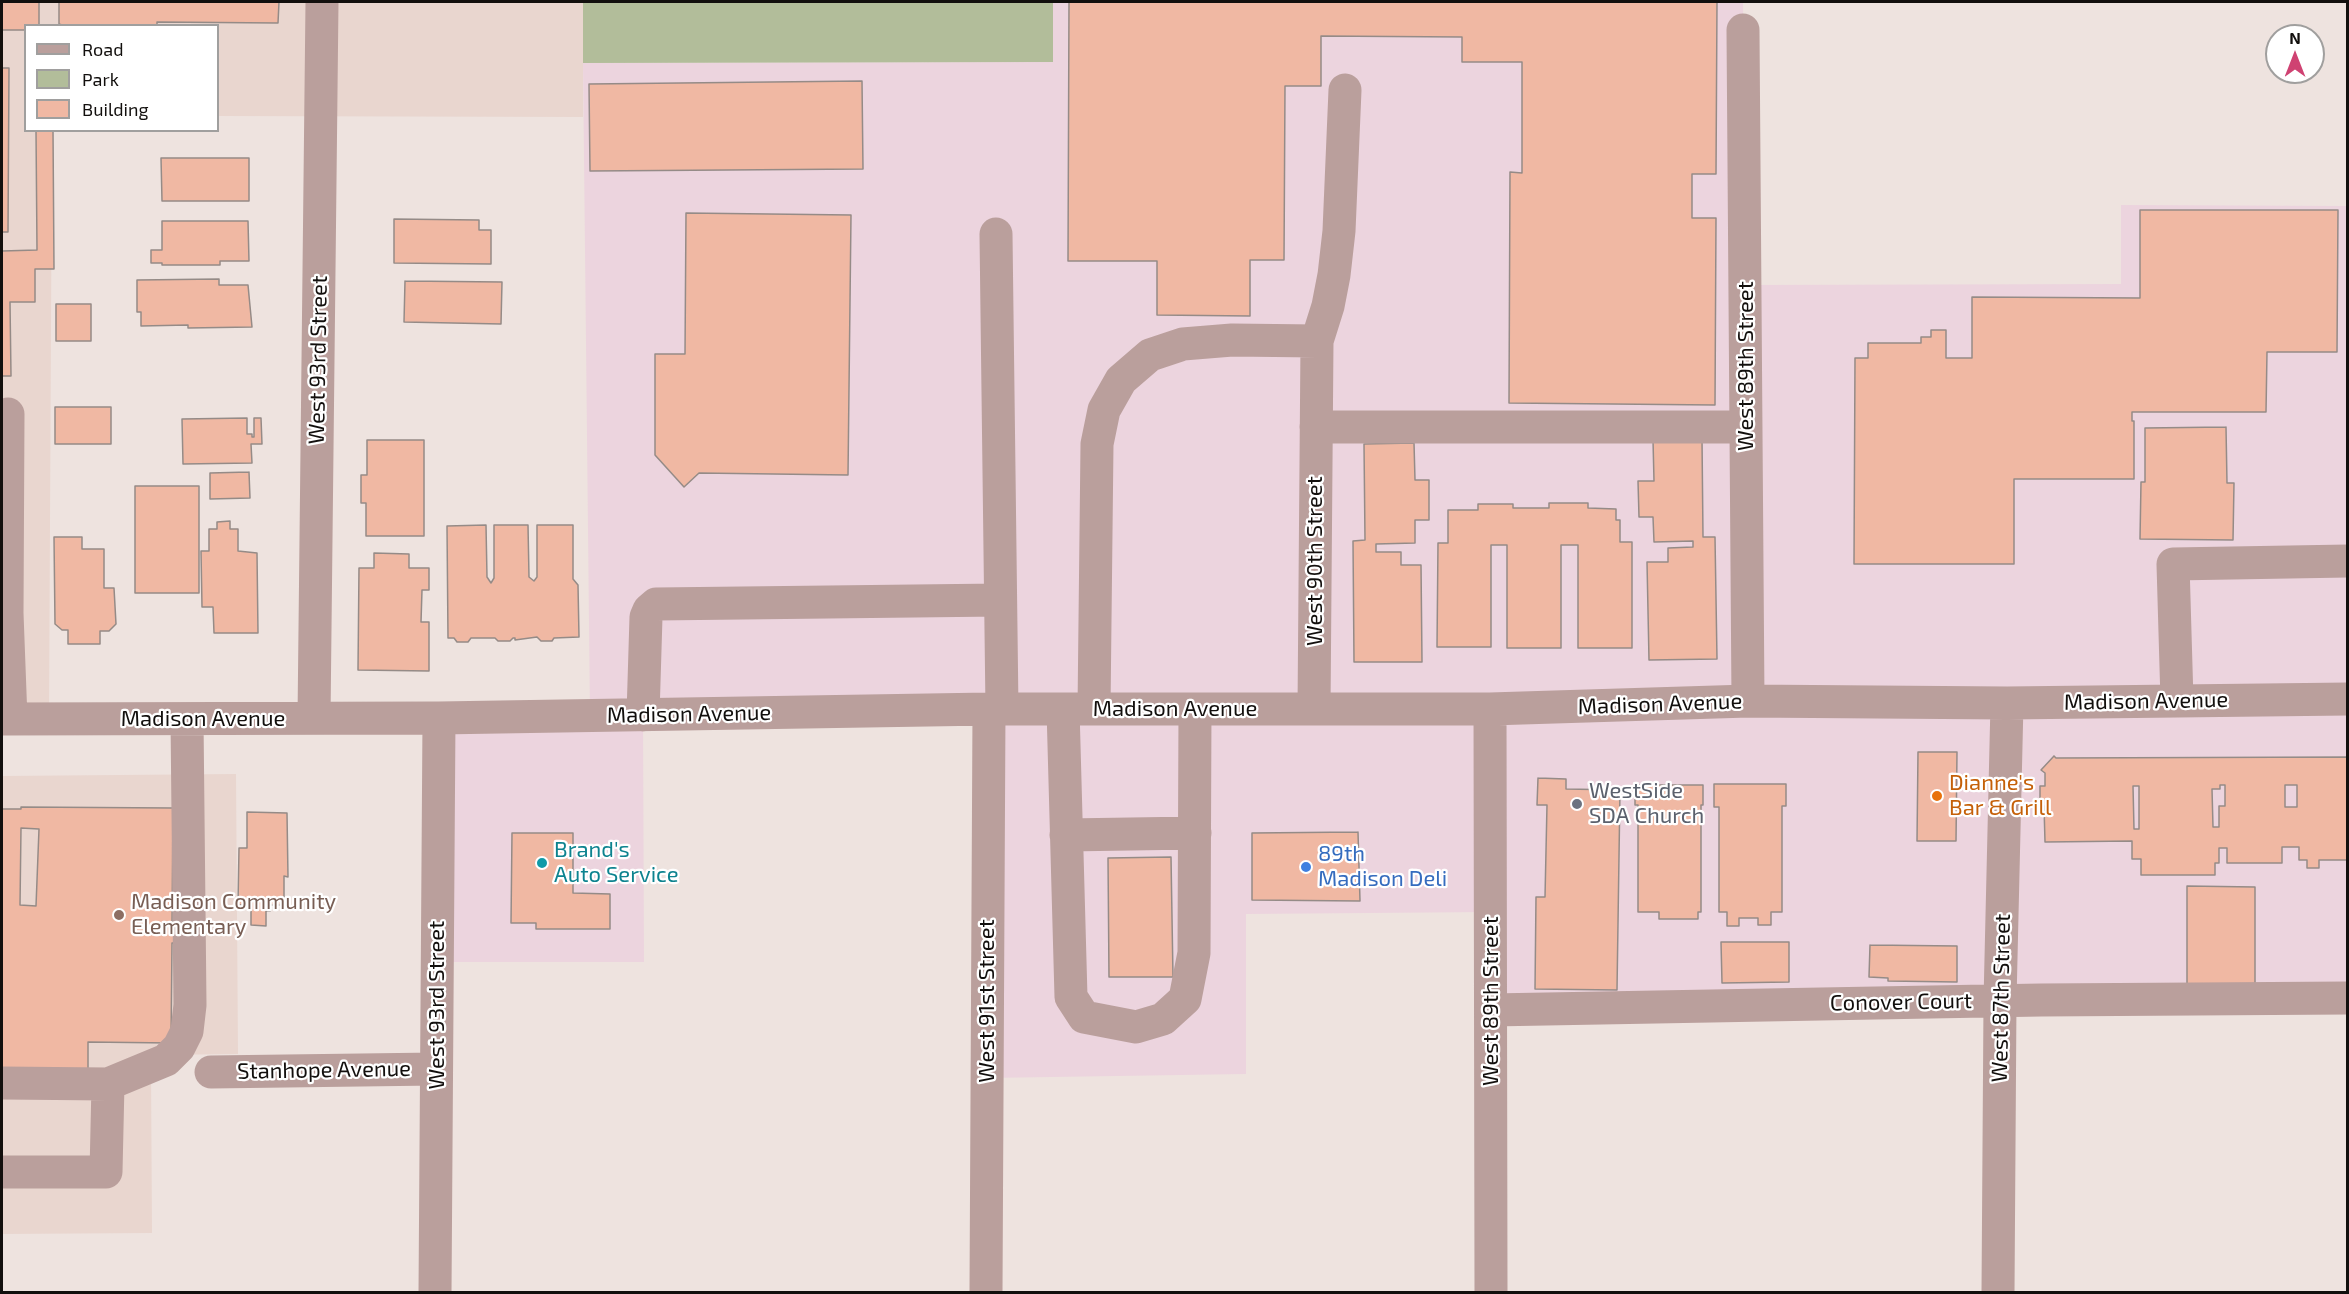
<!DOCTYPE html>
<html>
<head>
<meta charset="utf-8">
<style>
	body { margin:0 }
	#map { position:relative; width:2349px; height:1294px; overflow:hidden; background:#eee3df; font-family:"Exo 2",sans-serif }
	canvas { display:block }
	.frame { position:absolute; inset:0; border:3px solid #120f0d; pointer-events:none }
	.legend { position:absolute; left:24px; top:24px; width:195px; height:108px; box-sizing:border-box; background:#fff; border:2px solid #a09f9e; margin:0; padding:8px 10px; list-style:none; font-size:18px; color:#120f0d }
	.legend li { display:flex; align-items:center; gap:12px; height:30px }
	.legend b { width:30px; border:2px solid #a09f9e }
	.north { position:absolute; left:2265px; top:24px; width:60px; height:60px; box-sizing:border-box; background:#fff; border:2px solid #a09f9e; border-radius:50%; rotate:0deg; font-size:16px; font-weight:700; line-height:24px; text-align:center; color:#120f0d }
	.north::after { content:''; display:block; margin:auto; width:21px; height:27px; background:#cf4272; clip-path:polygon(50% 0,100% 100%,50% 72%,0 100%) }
</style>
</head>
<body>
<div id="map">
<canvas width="2349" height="1294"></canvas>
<div class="frame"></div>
<ul class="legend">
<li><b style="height:8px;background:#ba9f9c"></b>Road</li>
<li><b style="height:16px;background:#b2bd9a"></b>Park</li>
<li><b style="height:16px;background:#f0b8a3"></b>Building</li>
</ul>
<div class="north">N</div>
</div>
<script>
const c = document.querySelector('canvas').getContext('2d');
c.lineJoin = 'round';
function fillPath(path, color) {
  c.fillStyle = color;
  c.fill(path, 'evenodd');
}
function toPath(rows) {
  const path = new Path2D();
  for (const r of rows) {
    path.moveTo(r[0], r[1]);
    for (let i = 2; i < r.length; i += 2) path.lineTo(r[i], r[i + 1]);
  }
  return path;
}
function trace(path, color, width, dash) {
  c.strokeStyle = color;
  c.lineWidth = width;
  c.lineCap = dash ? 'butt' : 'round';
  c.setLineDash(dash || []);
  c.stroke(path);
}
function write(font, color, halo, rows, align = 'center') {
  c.font = font + ' "Exo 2",sans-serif';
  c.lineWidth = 4.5;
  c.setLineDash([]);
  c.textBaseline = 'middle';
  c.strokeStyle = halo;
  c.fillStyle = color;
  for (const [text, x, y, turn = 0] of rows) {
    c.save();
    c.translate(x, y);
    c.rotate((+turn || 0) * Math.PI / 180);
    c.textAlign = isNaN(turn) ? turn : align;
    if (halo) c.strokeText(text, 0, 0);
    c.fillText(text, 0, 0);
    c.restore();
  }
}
fillPath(toPath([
	[1053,2,1743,2,1746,285,2121,284,2121,205,2347,206,2347,998,1491,1010,1490,912,1246,914,1246,1074,987,1078,989,710,643,715,644,962,437,962,439,718,590,716,583,63,1052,62]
]), '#ecd4de');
fillPath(toPath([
	[2,2,583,2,583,117,218,116,218,26,26,26,26,130,52,131,49,719,2,719],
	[236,774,238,1054,156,1055,151,1068,152,1233,2,1234,2,776]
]), '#e9d6cf');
fillPath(toPath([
	[583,2,1053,2,1053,62,583,63]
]), '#b2bd9a');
const building = toPath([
	[2,2,39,2,39,26,26,26,26,30,2,30,2,2],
	[59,2,279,2,278,23,157,22,157,26,65,26,59,24,59,2],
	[1069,2,1717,2,1716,174,1692,174,1692,218,1716,218,1715,405,1509,403,1510,172,1522,173,1522,62,1462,62,1462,37,1321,36,1321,86,1285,86,1284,260,1250,260,1250,316,1157,315,1157,261,1068,261,1069,2],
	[2,68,9,68,8,232,2,232,2,68],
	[862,81,863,169,590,171,589,84,862,81],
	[36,130,53,130,54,269,35,269,35,302,10,302,11,376,2,376,2,251,37,250,36,130],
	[161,158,249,158,249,201,162,201,161,158],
	[2140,210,2338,210,2337,352,2267,352,2266,412,2132,412,2132,421,2134,421,2134,479,2014,479,2014,564,1854,564,1855,358,1868,358,1868,343,1921,343,1921,337,1931,337,1931,330,1946,330,1946,358,1972,358,1972,297,2140,298,2140,210],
	[686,213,851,215,848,475,699,473,684,487,655,455,655,354,685,354,686,213],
	[394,219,479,220,479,230,491,230,491,264,394,263,394,219],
	[162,221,248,221,249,261,220,261,220,265,162,265,162,263,151,263,151,250,162,250,162,221],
	[219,279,219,285,248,285,252,327,188,328,188,325,141,326,141,312,137,312,137,280,219,279],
	[405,281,502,282,501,324,404,322,405,281],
	[56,304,91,304,91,341,56,341,56,304],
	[55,407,111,407,111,444,55,444,55,407],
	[247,418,247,434,252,434,252,437,254,437,254,418,261,418,262,444,251,444,252,463,183,464,182,419,247,418],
	[2226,427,2227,483,2234,483,2233,540,2140,539,2141,482,2145,482,2145,428,2226,427],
	[1702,439,1703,537,1715,537,1717,659,1649,660,1647,562,1668,562,1668,548,1693,547,1693,541,1654,542,1653,517,1639,517,1638,481,1654,481,1653,440,1702,439],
	[367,440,424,440,424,536,366,536,366,503,361,503,361,475,367,475,367,440],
	[1414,443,1415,480,1429,480,1429,520,1415,520,1415,543,1376,544,1376,552,1401,552,1401,565,1421,565,1422,662,1354,662,1353,541,1365,540,1364,444,1414,443],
	[249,472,250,498,210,499,210,473,249,472],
	[135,486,199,486,199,593,135,593,135,486],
	[1549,503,1588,503,1588,508,1616,509,1616,520,1620,520,1620,542,1632,542,1632,648,1578,648,1578,545,1561,545,1561,648,1507,648,1507,545,1491,545,1491,647,1437,647,1438,543,1448,543,1448,510,1478,510,1478,504,1513,504,1513,508,1549,508,1549,503],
	[230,521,230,529,238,529,238,551,257,553,258,633,214,633,213,607,202,607,201,551,209,551,209,529,217,529,217,522,230,521],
	[486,525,487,577,491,583,494,578,494,525,528,525,529,577,534,581,537,577,537,525,573,525,573,579,578,585,579,637,554,638,552,641,541,641,537,637,515,640,515,638,513,638,510,641,498,641,495,638,471,638,468,642,457,642,454,638,448,638,447,526,486,525],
	[54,537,82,537,82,549,104,549,104,588,114,588,116,624,109,631,100,631,100,644,68,644,68,630,62,630,55,624,54,537],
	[374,553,409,554,409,568,429,568,429,590,422,590,421,622,429,622,429,671,358,670,359,568,374,568,374,553],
	[1918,752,1957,752,1956,841,1917,841,1918,752],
	[2054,756,2056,758,2348,757,2348,860,2319,860,2319,868,2307,868,2307,860,2299,860,2299,847,2282,847,2282,863,2227,863,2227,848,2219,848,2219,863,2215,863,2215,875,2141,875,2141,859,2132,859,2132,841,2045,842,2044,806,2040,806,2040,786,2045,786,2045,773,2041,770,2054,756],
	[2220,785,2225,785,2225,806,2219,806,2219,827,2213,827,2212,789,2220,789,2220,785],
	[2285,785,2297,785,2297,807,2285,807,2285,785],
	[2133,786,2139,786,2139,829,2134,829,2133,786],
	[1538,778,1566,779,1566,789,1620,790,1617,990,1535,989,1536,897,1545,897,1547,805,1537,805,1538,778],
	[1714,784,1786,784,1786,806,1782,806,1782,912,1771,912,1771,925,1758,925,1758,918,1739,918,1739,926,1727,926,1727,912,1719,912,1719,807,1714,807,1714,784],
	[1635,785,1703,785,1703,805,1701,805,1701,912,1698,912,1698,919,1659,919,1659,912,1638,912,1638,805,1635,805,1635,785],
	[21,807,173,808,172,926,178,926,178,943,172,943,171,1043,88,1042,88,1069,2,1068,2,809,21,809,21,807],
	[21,828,39,829,36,906,20,905,21,828],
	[247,812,287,813,288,877,284,876,284,905,270,905,270,911,266,911,266,926,251,925,251,905,238,905,239,848,247,848,247,812],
	[1358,832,1360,901,1252,900,1252,833,1358,832],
	[512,833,573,833,573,893,610,894,610,929,536,929,536,923,511,923,512,833],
	[1171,857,1173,977,1109,977,1108,858,1171,857],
	[2187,886,2255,887,2255,990,2187,990,2187,886],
	[1721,942,1789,942,1789,982,1722,983,1721,942],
	[1870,945,1957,946,1957,982,1888,981,1888,978,1869,977,1870,945]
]);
fillPath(building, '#f0b8a3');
trace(building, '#958b87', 1.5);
trace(toPath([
	[1743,30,1748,701],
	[996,234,1002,709],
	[8,414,7,613,11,719],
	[1316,427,1746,427],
	[2177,701,2173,564,2348,561],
	[1063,709,1071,997,1084,1017,1136,1027,1163,1019,1185,999,1194,953,1195,709],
	[1094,709,1097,444,1104,410,1121,380,1150,355,1183,344,1232,340,1317,341,1328,306,1334,275,1339,231,1345,90],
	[1314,709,1317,341],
	[1490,709,1491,1292],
	[643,715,646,617,649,610,656,604,1000,600],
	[314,718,322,2],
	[2,719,439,718,989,709,1490,709,1748,701,2007,703,2348,699],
	[1066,835,1195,833],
	[1491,1010,2041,1000,2348,998],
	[211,1072,436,1069],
	[2,1083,108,1084,166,1060,179,1047,187,1031,190,1005,187,719],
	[2,1172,106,1172,108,1084],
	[435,1292,439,718],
	[986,1292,989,709],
	[1998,1292,2000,1001,2007,703]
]), '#ba9f9c', 33);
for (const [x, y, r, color] of [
	[1937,796,6,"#e8710a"],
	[1577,804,6,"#6b7280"],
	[542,863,6,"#0f9aa8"],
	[1306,867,6,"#3f7fe0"],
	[119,915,6,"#8d6e63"]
]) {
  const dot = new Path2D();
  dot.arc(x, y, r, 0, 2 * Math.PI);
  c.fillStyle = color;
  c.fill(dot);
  trace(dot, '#fff', 2);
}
write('22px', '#120f0d', '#fff', [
	["West 93rd Street",318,360,-89],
	["West 89th Street",1746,366,-90],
	["West 90th Street",1315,561,-90],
	["Madison Avenue",2146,701,-1],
	["Madison Avenue",1660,704,-2],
	["Madison Avenue",1175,709],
	["Madison Avenue",689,714,-1],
	["Madison Avenue",203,719],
	["West 87th Street",2001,998,-89],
	["West 91st Street",987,1001,-90],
	["West 89th Street",1491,1001,-90],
	["Conover Court",1901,1002,-1],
	["West 93rd Street",437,1005,-90],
	["Stanhope Avenue",324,1070,-1]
]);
write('22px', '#c56008', '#fff', [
	["Dianne's",1949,783],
	["Bar & Grill",1949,808]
], 'left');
write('22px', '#5b616d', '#fff', [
	["WestSide",1589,791],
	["SDA Church",1589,816]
], 'left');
write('22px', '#0d838f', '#fff', [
	["Brand's",554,850],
	["Auto Service",554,875]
], 'left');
write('22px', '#366cbe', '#fff', [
	["89th",1318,854],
	["Madison Deli",1318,879]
], 'left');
write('22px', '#785e54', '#fff', [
	["Madison Community",131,902],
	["Elementary",131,927]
], 'left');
</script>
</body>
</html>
